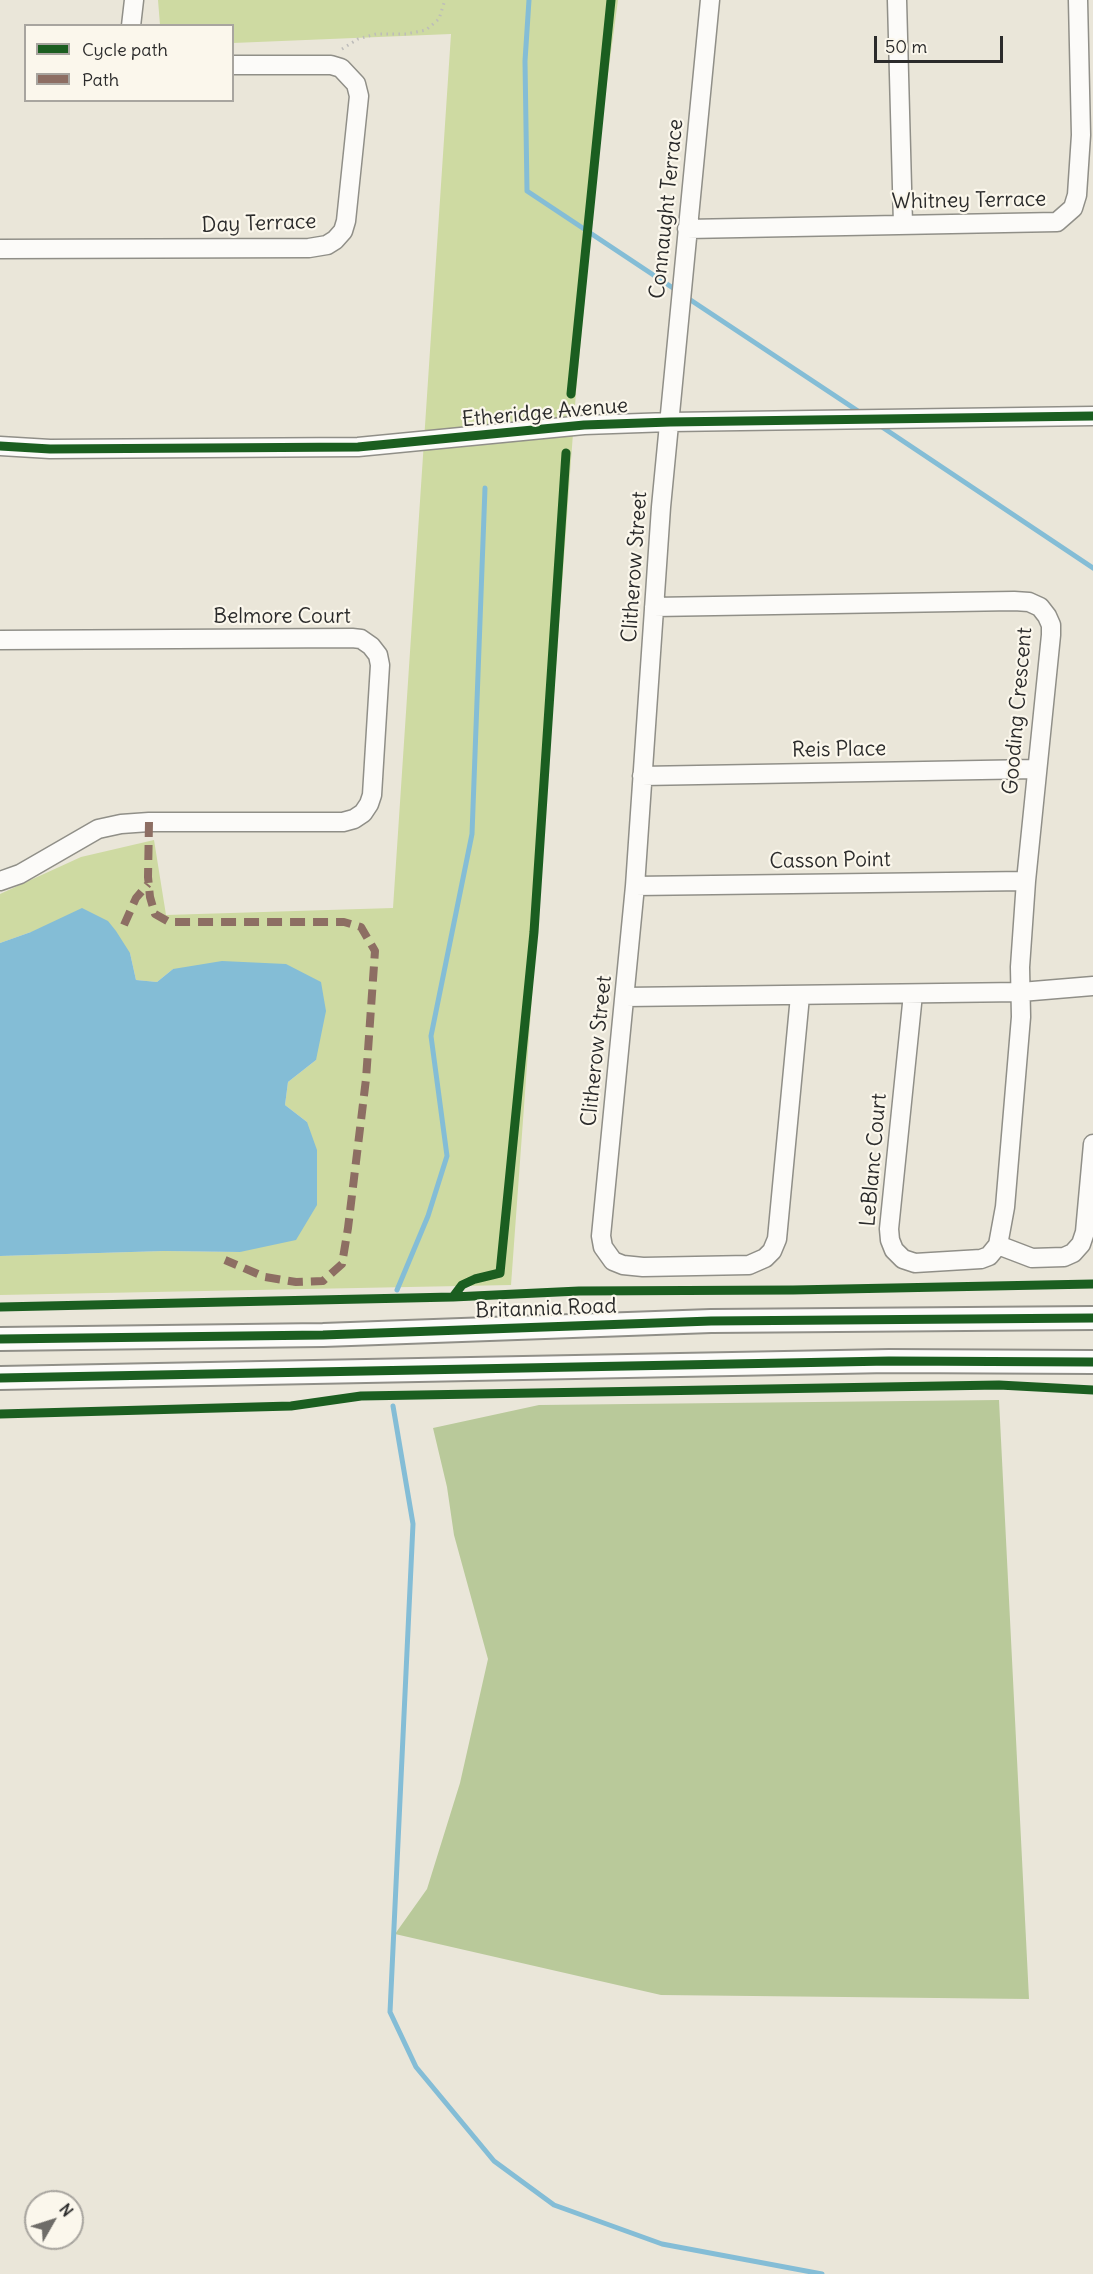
<!DOCTYPE html>
<html>
<head>
<meta charset="utf-8">
<style>
	body { margin:0 }
	#map { position:relative; width:1093px; height:2274px; overflow:hidden; background:#eae6d9; font-family:Delius,sans-serif }
	canvas { display:block }
	.legend { position:absolute; left:24px; top:24px; width:210px; height:78px; box-sizing:border-box; background:#fbf7ec; border:2px solid #a8a59f; margin:0; padding:8px 10px; list-style:none; font-size:18px; color:#2b2b2b }
	.legend li { display:flex; align-items:center; gap:12px; height:30px }
	.legend b { width:30px; border:2px solid #a8a59f }
	.north { position:absolute; left:24px; top:2190px; width:60px; height:60px; box-sizing:border-box; background:#fbf7ec; border:2px solid #a8a59f; border-radius:50%; rotate:51deg; font-size:16px; font-weight:700; line-height:24px; text-align:center; color:#2b2b2b }
	.north::after { content:''; display:block; margin:auto; width:21px; height:27px; background:#6e6c68; clip-path:polygon(50% 0,100% 100%,50% 72%,0 100%) }
	.scale { position:absolute; left:874px; top:36px; width:129px; height:27px; box-sizing:border-box; border:3px solid #2b2b2b; border-top:0; padding-left:8px; font-size:18px; line-height:21px; white-space:nowrap; color:#2b2b2b; -webkit-text-stroke:4px #fbf7ec; paint-order:stroke }
</style>
</head>
<body>
<div id="map">
<canvas width="1093" height="2274"></canvas>
<ul class="legend">
<li><b style="height:8px;background:#1b5e20"></b>Cycle path</li>
<li><b style="height:8px;background:#8d6e63"></b>Path</li>
</ul>
<div class="north">N</div>
<div class="scale">50 m</div>
</div>
<script>
const c = document.querySelector('canvas').getContext('2d');
c.lineJoin = 'round';
function fillPath(path, color) {
  c.fillStyle = color;
  c.fill(path, 'evenodd');
}
function toPath(rows) {
  const path = new Path2D();
  for (const r of rows) {
    path.moveTo(r[0], r[1]);
    for (let i = 2; i < r.length; i += 2) path.lineTo(r[i], r[i + 1]);
  }
  return path;
}
function trace(path, color, width, dash) {
  c.strokeStyle = color;
  c.lineWidth = width;
  c.lineCap = dash ? 'butt' : 'round';
  c.setLineDash(dash || []);
  c.stroke(path);
}
function write(font, color, halo, rows, align = 'center') {
  c.font = font + ' Delius,sans-serif';
  c.lineWidth = 4.5;
  c.setLineDash([]);
  c.textBaseline = 'middle';
  c.strokeStyle = halo;
  c.fillStyle = color;
  for (const [text, x, y, turn = 0] of rows) {
    c.save();
    c.translate(x, y);
    c.rotate((+turn || 0) * Math.PI / 180);
    c.textAlign = isNaN(turn) ? turn : align;
    if (halo) c.strokeText(text, 0, 0);
    c.fillText(text, 0, 0);
    c.restore();
  }
}
fillPath(toPath([
	[158,0,618,0,601,126,576,392,511,1285,0,1295,0,1256,164,1251,240,1252,307,1122,285,1105,288,1082,316,1060,173,969,157,982,136,980,130,953,31,932,0,943,0,894,81,857,154,840,166,915,393,908,451,34,233,43,232,26,160,25]
]), '#cedaa2');
fillPath(toPath([
	[999,1400,1029,1999,661,1995,395,1934,427,1889,460,1783,488,1659,454,1535,447,1487,433,1428,539,1405]
]), '#b9c99a');
fillPath(toPath([
	[82,908,108,921,116,931,130,953,136,980,157,982,173,969,222,961,286,964,321,982,326,1011,316,1060,288,1082,285,1105,307,1122,317,1150,317,1205,296,1240,240,1252,164,1251,0,1256,0,943,31,932]
]), '#84bdd6');
trace(toPath([
	[529,0,525,61,527,191,679,292],
	[686,297,861,413],
	[879,425,1093,568],
	[397,1290,428,1216,447,1156,431,1036,472,834,485,488],
	[393,1406,413,1524,390,2012,416,2067,494,2161,554,2205,662,2244,822,2274]
]), '#84bdd6', 5);
const minor = toPath([
	[710,0,661,507,635,886,601,1236,603,1247,613,1261,623,1265,643,1267,749,1265,765,1258,772,1251,777,1239,800,996],
	[897,0,903,224],
	[131,26,134,0],
	[687,229,1057,222,1073,208,1077,195,1081,135,1078,0],
	[0,249,309,248,327,245,335,240,343,231,346,221,359,96,356,84,341,68,331,65,232,65],
	[0,446,50,449,358,447,584,425,670,422,1093,416],
	[654,607,1014,601,1029,602,1040,607,1047,616,1051,625,1051,635,1026,881,1020,967,1021,1017,1005,1207,998,1245,989,1256,981,1259,915,1263,903,1259,894,1250,890,1240,889,1229,913,994],
	[0,640,352,638,361,639,371,646,378,655,380,665,372,795,369,804,363,813,354,819,343,822,149,822,121,824,98,829,20,874,0,881],
	[642,776,1037,769],
	[635,886,1026,881],
	[625,997,1021,992,1093,986],
	[998,1245,1032,1258,1064,1257,1073,1253,1081,1244,1085,1232,1093,1144]
]);
const major = toPath([
	[0,1339,323,1335,711,1321,1093,1318],
	[0,1378,889,1361,1093,1362]
]);
trace(minor, '#908f88', 21);
trace(major, '#908f88', 26);
trace(toPath([
	[342,49,358,39,376,34,406,34,426,30,439,19,445,0]
]), '#bdbcba', 3, [1.5, 4.5]);
trace(minor, '#fcfbf9', 18);
trace(major, '#fcfbf9', 22);
trace(toPath([
	[149,822,148,877,150,897,155,914,169,922,344,922,361,927,375,951,366,1079,348,1228,342,1264,323,1281,296,1282,265,1277,225,1260],
	[124,925,136,898,148,884]
]), '#8d6e63', 8, [15, 8]);
trace(toPath([
	[571,394,611,0],
	[0,446,50,449,358,447,584,425,670,422,1093,416],
	[453,1297,462,1285,475,1279,500,1273,534,932,566,453],
	[0,1307,453,1297,579,1291,793,1290,1093,1284],
	[0,1339,323,1335,711,1321,1093,1318],
	[0,1378,889,1361,1093,1362],
	[0,1414,291,1406,361,1396,999,1385,1093,1390]
]), '#1b5e20', 9);
write('21px', '#2b2b2b', '#fbf7ec', [
	["Whitney Terrace",969,201,-1],
	["Connaught Terrace",667,209,-84],
	["Day Terrace",259,224,-2],
	["Etheridge Avenue",545,413,-5],
	["Clitherow Street",635,567,-86],
	["Belmore Court",282,617],
	["Gooding Crescent",1018,711,-85],
	["Reis Place",839,750,-1],
	["Casson Point",830,861,-1],
	["Clitherow Street",597,1051,-84],
	["LeBlanc Court",874,1160,-85],
	["Britannia Road",546,1309,-2]
]);
</script>
</body>
</html>
